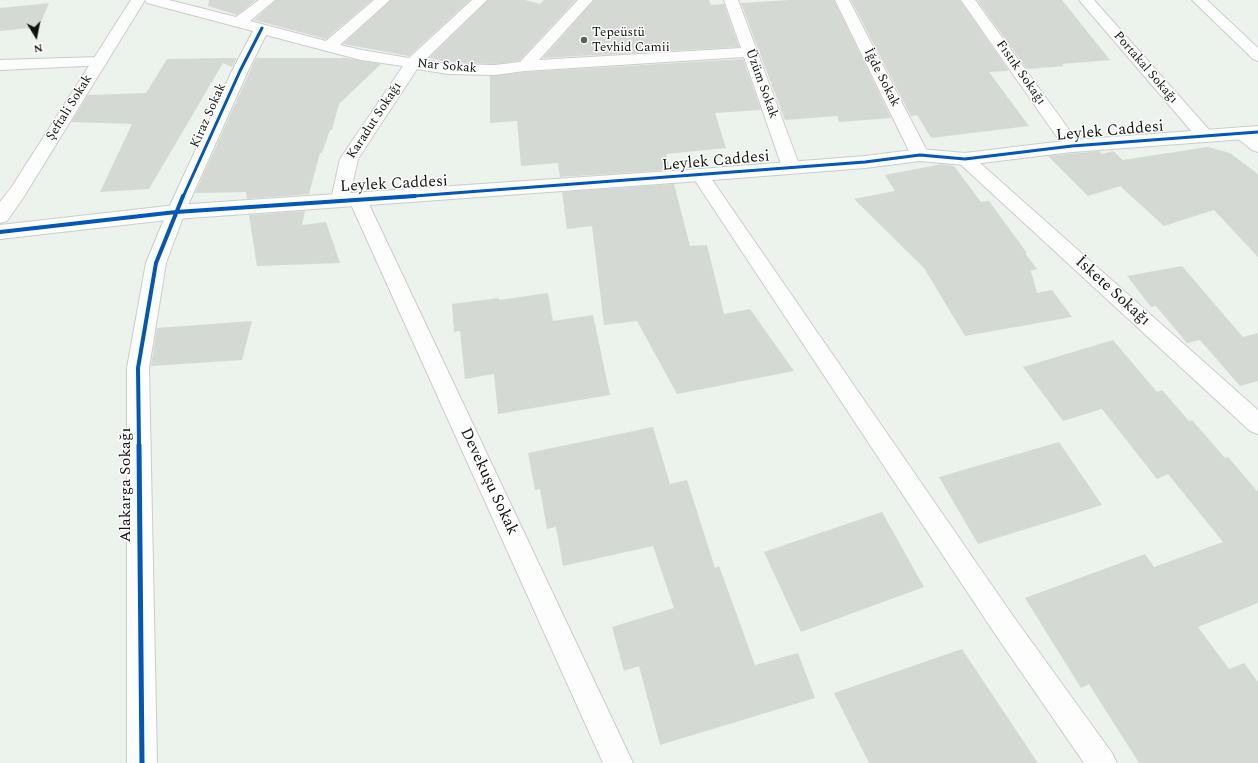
<!DOCTYPE html>
<html>
<head>
<meta charset="utf-8">
<style>
	body { margin:0 }
	#map { position:relative; width:1258px; height:763px; overflow:hidden; background:#ecf2ec; font-family:Spectral,serif }
	canvas { display:block }
	.north { position:absolute; left:16px; top:16px; width:40px; height:40px; -webkit-text-stroke:3px #fff; paint-order:stroke; rotate:170deg; font-size:11px; font-weight:700; line-height:16px; text-align:center; color:#0f130f }
	.north::after { content:''; display:block; margin:auto; width:14px; height:18px; background:#0f130f; clip-path:polygon(50% 0,100% 100%,50% 72%,0 100%) }
</style>
</head>
<body>
<div id="map">
<canvas width="1258" height="763"></canvas>
<div class="north">N</div>
</div>
<script>
const c = document.querySelector('canvas').getContext('2d');
c.lineJoin = 'round';
function fillPath(path, color) {
  c.fillStyle = color;
  c.fill(path, 'evenodd');
}
function toPath(rows) {
  const path = new Path2D();
  for (const r of rows) {
    path.moveTo(r[0], r[1]);
    for (let i = 2; i < r.length; i += 2) path.lineTo(r[i], r[i + 1]);
  }
  return path;
}
function trace(path, color, width, dash) {
  c.strokeStyle = color;
  c.lineWidth = width;
  c.lineCap = dash ? 'butt' : 'round';
  c.setLineDash(dash || []);
  c.stroke(path);
}
function write(font, color, halo, rows, align = 'center') {
  c.font = font + ' Spectral,serif';
  c.lineWidth = 3;
  c.setLineDash([]);
  c.textBaseline = 'middle';
  c.strokeStyle = halo;
  c.fillStyle = color;
  for (const [text, x, y, turn = 0] of rows) {
    c.save();
    c.translate(x, y);
    c.rotate((+turn || 0) * Math.PI / 180);
    c.textAlign = isNaN(turn) ? turn : align;
    if (halo) c.strokeText(text, 0, 0);
    c.fillText(text, 0, 0);
    c.restore();
  }
}
fillPath(toPath([
	[209,0,256,0,237,15,208,6],
	[276,0,372,0,326,39,254,20],
	[391,0,470,0,409,56,343,44],
	[488,0,525,0,540,4,544,0,576,0,519,61,495,64,448,62,429,58],
	[594,0,709,0,711,5,724,4,739,47,543,58],
	[790,0,834,0,891,118,839,122,837,116,785,120,741,3],
	[851,0,960,0,1009,71,989,72,1029,126,931,138,917,115,911,116],
	[977,0,1062,0,1110,60,1062,64,1064,66,1027,69],
	[49,3,39,27,0,31,0,8],
	[226,58,237,58,232,67,223,63,149,189,100,192,132,124,71,122,88,95,146,93,167,59],
	[256,58,346,58,381,64,339,104,332,130,330,130,322,153,320,153,309,194,247,199,246,192,195,193],
	[743,59,761,110,715,113,726,148,666,154,670,170,560,177,558,163,521,166,517,121,490,123,490,76,525,72],
	[1208,147,1230,153,1258,174,1258,257,1214,210,1164,226,1120,186,1088,196,1048,156,1099,151,1102,154,1113,151,1123,160],
	[942,164,954,166,981,202,989,201,1027,253,1025,253,1037,269,1031,271,1037,293,1052,290,1072,317,965,336,924,268,854,199,895,191,885,175],
	[674,184,690,246,707,245,724,314,750,309,794,371,677,394,637,321,604,325,592,226,567,229,562,192],
	[305,211,302,225,326,222,340,263,257,266,249,215],
	[1182,266,1243,337,1258,333,1258,381,1240,386,1200,340,1187,343,1156,306,1151,307,1127,276],
	[548,293,553,321,593,315,610,395,498,414,494,374,465,379,460,331,454,332,452,304,499,298,499,300],
	[252,321,242,360,151,366,157,328],
	[1113,340,1157,392,1162,390,1189,421,1192,420,1225,458,1228,457,1258,492,1258,603,1198,627,1229,669,1244,663,1258,682,1258,763,1139,763,1089,684,1081,688,1025,598,1145,554,1154,567,1223,542,1168,474,1157,479,1102,409,1063,421,1023,367],
	[653,427,670,484,687,480,715,568,719,566,755,665,798,653,815,698,660,745,639,666,624,671,612,627,674,608,653,546,563,566,556,527,547,529,540,489,535,490,528,453],
	[1059,442,1102,505,978,544,939,477],
	[882,512,924,587,801,632,764,552],
	[962,649,1038,763,869,763,834,693]
]), '#d4d9d4');
const street = toPath([
	[145,0,169,0,236,17,259,0,275,0,250,21,326,41,374,0,390,0,340,45,362,50,409,58,472,0,487,0,425,60,448,64,495,65,520,62,578,0,593,0,539,60,741,48,724,0,738,0,800,167,797,171,791,173,785,171,782,167,744,57,525,71,495,75,448,74,417,69,358,159,349,199,351,195,358,193,365,195,367,200,633,763,603,763,349,200,347,205,340,207,333,205,331,200,340,159,403,66,361,60,266,35,248,71,185,212,166,263,149,368,157,763,127,763,127,368,146,263,167,212,232,71,253,31,147,3,145,0],
	[835,0,849,0,929,155,926,159,920,161,914,159,911,155,835,0],
	[961,0,975,0,1078,142,1081,146,1078,150,1072,152,1066,150,961,0],
	[1079,0,1094,0,1211,132,1214,136,1211,140,1205,142,1199,140,1079,0],
	[1192,0,1207,0,1258,48,1258,61,1253,59,1192,0],
	[99,57,105,59,107,62,105,65,0,70,0,60,99,57],
	[1242,127,1248,129,1258,137,1258,152,1252,150,1236,137,1233,133,1236,129,1242,127],
	[965,153,971,155,1258,410,1258,434,1250,431,959,163,956,159,959,155,965,153],
	[700,169,706,171,1013,616,1112,753,1117,763,1084,763,995,634,694,179,691,175,694,171,700,169]
]);
const secondary = toPath([
	[131,0,145,0,23,198,7,221,0,223,0,202,11,188,131,0],
	[1258,126,1258,138,1072,152,965,165,920,161,865,168,700,181,176,219,0,239,0,225,176,205,700,169,865,156,920,149,965,153,1072,140,1258,126]
]);
trace(street, '#c9cec9', 2);
trace(secondary, '#c9cec9', 2);
fillPath(street, '#fcfdfc');
fillPath(secondary, '#fcfdfc');
trace(toPath([
	[183,197,240,71,262,28],
	[401,197,865,162,920,155,965,159,1072,146,1258,132]
]), '#0057b8', 3);
trace(toPath([
	[0,232,176,212,415,196],
	[139,446,138,368,156,263,183,196]
]), '#0057b8', 4);
trace(toPath([
	[139,445,142,763]
]), '#0057b8', 5);
for (const [x, y, r, color] of [
	[584,40,4,"#5c615c"]
]) {
  const dot = new Path2D();
  dot.arc(x, y, r, 0, 2 * Math.PI);
  c.fillStyle = color;
  c.fill(dot);
  trace(dot, '#fff', 1.5);
}
write('13px', '#0f130f', '#fff', [
	["Tepeüstü",592,33],
	["Tevhid Camii",592,48]
], 'left');
write('13px', '#0f130f', '#fff', [
	["Nar Sokak",447,67,5],
	["Portakal Sokağı",1145,68,49],
	["Fıstık Sokağı",1020,73,55],
	["İğde Sokak",881,78,63],
	["Üzüm Sokak",761,84,70],
	["Şeftali Sokak",70,108,-58],
	["Kiraz Sokak",209,116,-66],
	["Karadut Sokağı",375,121,-57]
]);
write('16px', '#0f130f', '#fff', [
	["Leylek Caddesi",1110,132,-5],
	["Leylek Caddesi",716,162,-5],
	["Leylek Caddesi",394,185,-3],
	["İskete Sokağı",1112,292,42],
	["Devekuşu Sokak",488,482,65],
	["Alakarga Sokağı",127,485,-90]
]);
</script>
</body>
</html>
